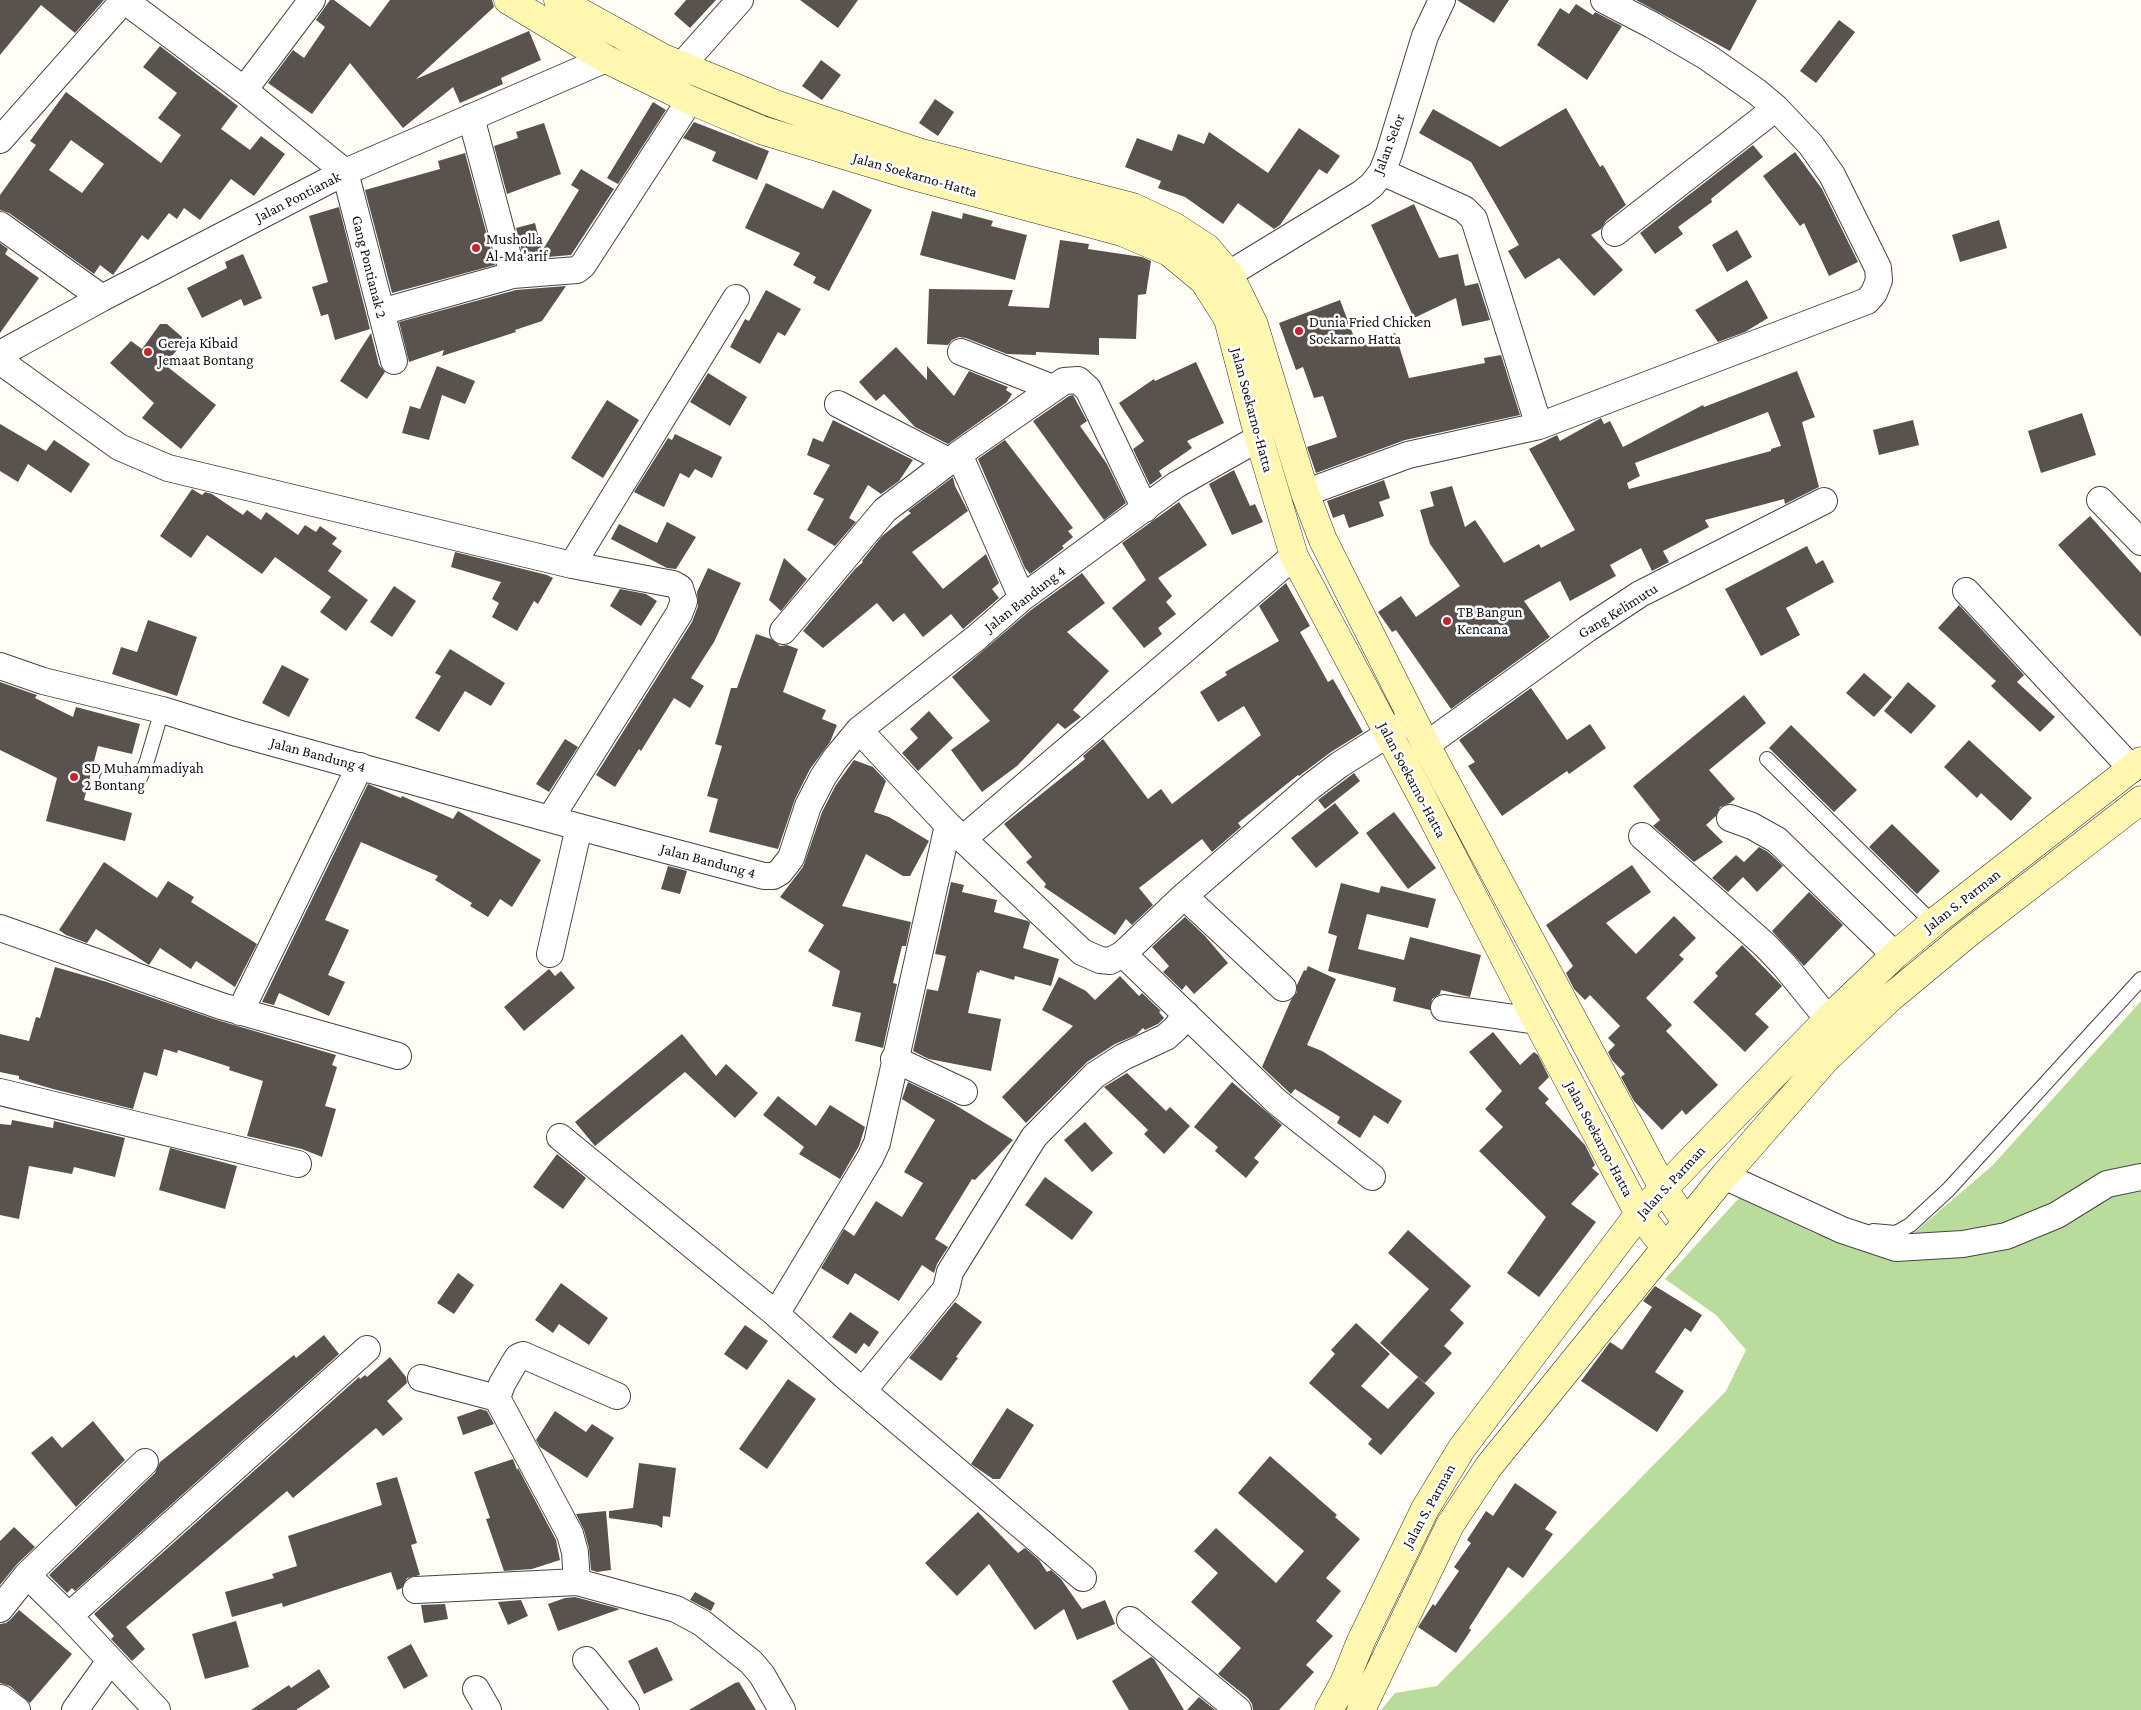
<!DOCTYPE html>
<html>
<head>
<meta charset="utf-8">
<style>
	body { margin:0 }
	canvas { display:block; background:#fffdf5 }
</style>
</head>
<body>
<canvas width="2141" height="1710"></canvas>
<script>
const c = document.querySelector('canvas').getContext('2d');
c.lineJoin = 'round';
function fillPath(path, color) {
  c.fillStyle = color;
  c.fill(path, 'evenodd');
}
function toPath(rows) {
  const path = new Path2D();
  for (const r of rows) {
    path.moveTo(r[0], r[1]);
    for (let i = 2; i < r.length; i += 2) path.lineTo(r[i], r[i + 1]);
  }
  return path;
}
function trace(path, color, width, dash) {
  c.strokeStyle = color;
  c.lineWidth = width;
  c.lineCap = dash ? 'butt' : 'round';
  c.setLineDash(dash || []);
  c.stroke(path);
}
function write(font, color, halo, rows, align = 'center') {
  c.font = font + ' "Crimson Pro",serif';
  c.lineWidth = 5;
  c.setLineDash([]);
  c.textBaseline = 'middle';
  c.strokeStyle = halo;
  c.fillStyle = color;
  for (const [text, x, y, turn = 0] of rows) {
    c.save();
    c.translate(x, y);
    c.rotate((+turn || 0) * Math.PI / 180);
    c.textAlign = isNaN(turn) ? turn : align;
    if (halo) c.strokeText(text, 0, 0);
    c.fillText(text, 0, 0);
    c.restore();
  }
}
fillPath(toPath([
	[2141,1001,2141,1710,1381,1710,1395,1693,1437,1686,1726,1391,1746,1350,1716,1315,1665,1279,1739,1198,1816,1234,1896,1248,1992,1166]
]), '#b9dc9c');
fillPath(toPath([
	[0,0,104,0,75,33,41,5,0,55],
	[330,0,334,0,370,27,390,0,492,0,494,7,416,79,529,31,541,60,501,78,503,84,460,103,453,87,403,128,350,63,312,114,268,83,293,50,304,58,325,27,316,20],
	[686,0,716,0,690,28,674,14],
	[800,0,858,0,838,28],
	[1457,0,1509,0,1494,23],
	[1636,0,1757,0,1730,51],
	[1576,4,1593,15,1595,12,1622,26,1587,80,1537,45,1560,8,1569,14],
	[1839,20,1855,32,1816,83,1800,71],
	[160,46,238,106,221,129,250,150,261,136,285,154,254,196,231,179,200,220,184,208,177,219,169,213,148,240,142,235,113,275,100,265,94,274,9,213,0,210,0,195,36,145,30,141,66,92,161,163,181,135,158,118,177,93,143,67],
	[71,140,104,164,82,193,49,170],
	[821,60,841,75,822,100,802,86],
	[935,99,954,112,938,136,919,123],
	[653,102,666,110,618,184,607,178],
	[1566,108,1600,167,1603,165,1626,205,1606,221,1601,229,1591,235,1623,270,1594,296,1559,258,1525,279,1508,251,1519,245,1471,162,1419,133,1433,109,1500,147],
	[694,122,769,151,757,180,712,161,716,152,683,138],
	[544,123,561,174,507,194,494,146,518,138,516,132],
	[1299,128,1340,156,1327,174,1319,169,1280,225,1274,229,1238,203,1223,224,1185,197,1158,188,1161,181,1125,167,1137,138,1172,151,1178,134,1204,144,1209,132,1268,173],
	[1753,145,1763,157,1711,199,1712,202,1678,227,1683,234,1655,254,1640,233],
	[1795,152,1822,189,1858,262,1829,276,1804,223,1800,226,1763,176],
	[465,153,495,265,392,293,365,190,440,169,438,161],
	[581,169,614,189,571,255,524,259,516,228,535,223,542,251,579,190,571,185],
	[766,183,823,209,833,190,872,210,829,291,813,283,816,277,793,265,800,253,745,228],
	[1414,204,1439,258,1458,254,1465,286,1478,283,1490,320,1462,326,1456,298,1414,318,1371,225],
	[339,207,370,329,335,340,328,314,321,316,312,287,328,282,309,216],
	[932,211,962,219,963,213,993,221,991,226,1027,235,1015,280,920,255],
	[1999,220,2007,248,1960,262,1952,235],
	[1737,230,1752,257,1727,272,1712,245],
	[1060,240,1089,244,1088,249,1142,257,1151,261,1146,294,1138,295,1136,339,1099,338,1099,355,1036,352,1036,355,1007,354,966,338,959,337,952,340,948,345,927,344,929,289,1013,290,1008,306,1049,308],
	[0,243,8,249,5,254,39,278,0,333],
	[243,254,262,298,244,306,241,299,202,318,187,288,227,268,225,262],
	[1747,280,1768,318,1745,332,1718,342,1695,310],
	[566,286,542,321,515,330,516,332,442,356,444,350,409,362,399,322,516,290],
	[766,290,801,309,785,336,778,332,760,364,730,347,745,319,749,321],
	[1340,300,1357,345,1395,333,1409,378,1485,363,1484,358,1501,355,1520,415,1405,440,1316,473,1307,447,1337,437,1323,396,1314,398,1303,367,1296,370,1279,323],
	[160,324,167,324,182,337,182,345,164,364,216,405,181,449,142,418,154,403,110,363,131,341,142,349],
	[371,333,379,365,385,372,367,399,340,381],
	[896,347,927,380,927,366,954,396,969,371,1008,387,1006,390,1012,394,1007,402,948,444,915,427,884,394,876,401,859,382],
	[1196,362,1224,423,1187,441,1192,448,1159,471,1162,476,1150,485,1133,449,1144,441,1119,403,1154,379,1155,381],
	[437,366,475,381,465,404,442,395,429,440,402,433,410,406,420,409],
	[1797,371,1815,417,1802,422,1819,487,1785,504,1784,499,1705,520,1709,527,1663,551,1669,562,1652,571,1641,548,1610,565,1616,576,1570,601,1560,581,1524,601,1550,637,1451,709,1396,630,1392,632,1378,612,1401,596,1416,617,1460,586,1430,544,1420,510,1434,506,1430,492,1452,486,1465,527,1475,520,1504,563,1539,544,1541,548,1575,530,1529,449,1557,435,1560,441,1601,418,1604,424,1610,421,1623,447,1703,405,1704,407],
	[1768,412,1781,446,1771,449,1771,451,1629,489,1627,483,1640,476,1635,463],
	[708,373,747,397,730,426,690,402],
	[1073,395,1087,421,1080,426,1107,464,1126,503,1104,520,1033,421,1069,396],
	[607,400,639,420,603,478,571,458],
	[2082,413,2096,455,2041,473,2028,431],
	[833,420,913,460,899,481,881,494,868,485,849,518,856,522,835,546,807,530,824,499,813,494,830,465,807,455,813,438,823,442],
	[1913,420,1919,445,1879,455,1873,430],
	[0,424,46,451,54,440,90,464,71,493,28,464,18,482,0,471],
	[675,434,722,457,712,478,695,469,689,478,680,473,664,507,634,492,668,438,672,440],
	[1005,440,1073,528,1068,531,1073,537,1062,546,1064,548,1030,574,1025,568,978,459],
	[1234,470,1250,506,1255,504,1263,522,1232,535,1209,484],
	[953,477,955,486,968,511,912,552,943,589,986,554,999,583,992,589,999,598,963,629,951,614,923,637,904,613,893,622,877,603,823,648,803,631,855,569,863,562,862,561,882,536,911,513,908,511],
	[1384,480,1390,498,1379,502,1384,516,1349,528,1344,514,1333,518,1327,501],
	[192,489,202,495,205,492,212,494,243,515,247,510,261,520,266,512,298,535,305,525,316,532,320,526,337,538,332,544,342,551,328,571,368,600,346,631,320,612,331,597,275,557,262,574,207,535,191,558,160,536],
	[1179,502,1207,545,1158,578,1172,596,1166,602,1176,614,1158,628,1162,634,1144,648,1112,608,1146,580,1122,543],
	[2090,516,2141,573,2141,637,2058,545],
	[667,522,696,537,676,569,667,568,611,539,619,524,657,543],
	[1807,546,1816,564,1823,560,1834,582,1786,608,1800,635,1761,656,1725,589],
	[455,552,547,575,553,578,538,604,534,601,517,631,492,617,499,603,492,599,501,582,451,567],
	[784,558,807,579,781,611,769,600],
	[708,568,741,583,714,642,691,678,704,686,690,708,674,698,641,751,639,749,615,787,596,775,692,622,698,606,697,592],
	[1082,573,1105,603,1067,632,1109,671,1073,710,1081,717,1065,729,1058,723,1017,766,982,792,951,750,990,721,952,677,1031,610],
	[1286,583,1310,626,1300,632,1328,682,1333,679,1363,732,1331,752,1299,776,1298,775,1238,823,1241,827,1212,852,1202,839,1139,888,1153,905,1132,925,1126,919,1115,935,1044,887,1046,884,1026,862,1032,857,1004,824,1085,759,1083,756,1103,739,1148,799,1161,789,1172,804,1261,735,1244,706,1218,722,1200,692,1227,675,1225,672,1279,641,1259,606],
	[394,586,416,601,392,637,370,622],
	[620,589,646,594,657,601,641,626,610,606],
	[1959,605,2024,675,2017,682,2055,717,2040,732,1991,686,1996,681,1938,628],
	[148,620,197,637,177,696,112,674,121,647,137,652],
	[756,634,771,639,780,646,787,645,798,649,783,692,826,710,822,719,837,725,830,742,810,769,795,799,778,849,709,832,718,799,707,796,722,746,715,744,731,688,737,688],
	[450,649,505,683,491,706,465,691,439,732,415,718,441,676,435,673],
	[282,665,309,679,289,717,262,703],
	[1864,673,1892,697,1874,717,1846,693],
	[0,682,31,693,37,695,35,698,73,717,76,707,140,724,132,754,98,746,84,800,132,813,125,841,46,821,57,778,0,750],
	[1908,682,1936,706,1911,734,1884,711],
	[1531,688,1567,740,1590,724,1606,748,1569,774,1567,771,1502,816,1468,766,1475,762,1459,740],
	[1744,695,1766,723,1709,770,1735,799,1730,803,1720,807,1716,816,1706,825,1723,842,1694,862,1653,826,1660,820,1633,786],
	[929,711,953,738,918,771,902,753,918,738,910,729],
	[1791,725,1857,790,1834,812,1769,748],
	[565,739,578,747,549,792,536,784],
	[1969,740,2032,798,2011,821,1981,793,1977,798,1944,767],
	[854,760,873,767,886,781,874,812,889,817,929,841,910,876,903,876,866,854,842,906,911,922,906,946,902,946,893,983,897,984,883,1048,855,1041,861,1013,832,1006,840,971,808,951,824,925,780,897,803,867,822,812,836,785],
	[1354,773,1360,781,1325,809,1318,800],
	[368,784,401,798,402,796,453,819,458,811,541,860,512,907,500,899,488,917,470,906,472,903,435,880,438,876,361,842,325,920,349,930,328,975,345,982,329,1016,279,993,274,1005,262,1002],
	[1335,803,1359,833,1316,868,1291,838],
	[1394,812,1436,868,1408,889,1366,833],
	[1892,824,1940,871,1917,894,1869,847],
	[1759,847,1768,852,1783,866,1757,892,1743,877,1728,892,1712,878,1736,855,1744,862],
	[104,862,157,898,168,881,194,897,191,902,257,944,235,987,196,961,191,969,160,948,149,965,96,929,87,943,66,935,59,930],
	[1632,865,1651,892,1606,923,1636,954,1674,916,1696,938,1679,955,1684,959,1646,998,1672,1025,1666,1031,1718,1085,1686,1115,1682,1110,1662,1130,1634,1101,1621,1077,1625,1074,1612,1060,1608,1052,1615,1045,1608,1038,1620,1026,1590,995,1585,1000,1574,989,1566,973,1573,966,1546,925],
	[668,866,687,871,680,894,661,889],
	[951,882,964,885,962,892,997,900,994,912,1028,921,1030,923,1023,948,1059,959,1051,986,1015,976,1014,980,980,970,979,973,977,972,968,1013,1001,1019,991,1071,929,1059,913,1051,927,989,938,991,946,956,935,954],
	[1341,883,1379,893,1381,886,1436,899,1428,928,1367,914,1358,949,1404,960,1410,937,1481,955,1470,997,1441,990,1440,994,1432,999,1430,1010,1393,1001,1396,988,1328,971,1337,936,1328,933],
	[1809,892,1843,925,1804,966,1772,931],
	[1185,917,1205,936,1228,963,1194,994,1186,985,1182,990,1163,972,1169,966,1152,947],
	[1742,945,1782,986,1755,1014,1769,1027,1745,1052,1693,1002,1718,976,1715,973],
	[1308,966,1336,979,1307,1045,1322,1051,1402,1101,1388,1124,1374,1115,1360,1138,1337,1123,1340,1117,1295,1089,1291,1094,1262,1067,1291,1000,1297,992,1297,985,1304,970,1306,971],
	[55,967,107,982,217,1020,336,1055,332,1065,337,1067,325,1106,336,1109,322,1157,302,1149,247,1136,263,1081,229,1070,230,1067,178,1050,177,1053,164,1049,157,1076,144,1072,133,1109,53,1089,19,1079,19,1076,0,1072,0,1034,29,1041,36,1017,40,1018],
	[549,969,555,976,561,971,575,988,524,1031,504,1007],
	[1120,976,1139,996,1142,993,1161,1011,1159,1012,1164,1018,1158,1024,1145,1030,1143,1028,1136,1035,1115,1044,1087,1062,1026,1123,1002,1097,1073,1026,1042,1010,1059,977,1086,991,1095,1000],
	[1493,1032,1520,1065,1534,1052,1538,1055,1549,1077,1538,1088,1549,1099,1545,1103,1585,1145,1595,1165,1592,1168,1599,1174,1571,1204,1596,1222,1539,1297,1507,1273,1546,1217,1479,1151,1503,1127,1485,1109,1502,1091,1469,1052],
	[682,1034,716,1076,726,1064,758,1093,735,1118,685,1072,595,1146,575,1122],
	[1127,1073,1166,1111,1170,1107,1190,1126,1164,1154,1144,1134,1148,1130,1104,1087],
	[908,1082,952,1103,1013,1140,975,1180,972,1179,935,1239,948,1247,937,1264,934,1273,922,1265,899,1301,855,1273,848,1285,821,1268,844,1229,854,1236,876,1201,902,1217,923,1183,904,1172,935,1120,902,1099],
	[1232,1082,1282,1125,1254,1158,1259,1162,1246,1178,1215,1151,1218,1147,1194,1127],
	[778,1096,816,1126,830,1105,865,1127,859,1146,840,1179,799,1154,804,1147,763,1115],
	[12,1120,53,1128,54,1121,125,1138,115,1177,74,1167,72,1174,29,1166,19,1219,0,1215,0,1124,11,1125],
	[1085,1122,1113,1153,1092,1172,1064,1140],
	[170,1148,237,1166,225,1209,159,1190],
	[557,1154,586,1178,563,1209,533,1187],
	[1045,1177,1093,1212,1072,1240,1025,1205],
	[1408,1230,1471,1286,1450,1310,1464,1323,1444,1346,1452,1353,1425,1383,1380,1343,1429,1289,1388,1253],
	[458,1273,474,1285,454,1314,437,1303],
	[561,1283,608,1318,589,1345,559,1324,553,1333,535,1320],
	[1655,1286,1702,1315,1691,1332,1685,1328,1655,1372,1684,1391,1657,1432,1581,1381,1610,1342,1622,1350,1652,1307,1643,1301],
	[955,1302,982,1322,956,1357,958,1358,941,1381,909,1358],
	[850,1312,879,1332,869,1347,864,1343,856,1354,832,1337],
	[1356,1323,1390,1354,1361,1386,1388,1409,1418,1377,1435,1393,1381,1455,1368,1444,1372,1439,1309,1383,1335,1354,1331,1350],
	[745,1325,768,1341,747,1370,724,1354],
	[324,1335,339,1354,75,1591,72,1588,67,1593,49,1575,155,1473,160,1462,294,1355,296,1358],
	[390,1357,406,1377,407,1383,387,1401,403,1419,383,1436,376,1428,293,1498,287,1491,126,1627,145,1649,132,1661,111,1639,114,1636,94,1614,359,1377,360,1379,365,1375,367,1377],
	[788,1379,816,1399,767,1469,739,1449],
	[1007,1408,1034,1425,1000,1479,993,1479,971,1464],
	[480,1409,487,1411,494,1424,463,1435,457,1417],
	[555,1411,586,1432,592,1424,614,1438,587,1478,540,1447,536,1440],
	[93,1421,125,1460,76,1507,31,1453,52,1436,62,1448],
	[1270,1456,1337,1515,1335,1517,1360,1539,1326,1578,1341,1591,1316,1621,1333,1636,1306,1665,1314,1672,1279,1710,1253,1710,1252,1704,1248,1698,1218,1674,1241,1648,1191,1602,1218,1573,1194,1551,1216,1528,1276,1583,1304,1551,1238,1493],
	[513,1459,517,1470,518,1468,556,1540,560,1560,532,1569,504,1571,486,1519,490,1518,474,1472],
	[639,1463,676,1468,670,1517,663,1516,662,1528,657,1525,609,1518,609,1511,633,1508],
	[397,1477,417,1543,411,1545,420,1575,407,1578,402,1588,397,1590,391,1572,283,1607,282,1603,232,1617,225,1592,274,1578,272,1574,297,1566,288,1536,382,1505,376,1483],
	[1515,1483,1557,1512,1545,1529,1553,1534,1523,1578,1508,1567,1469,1628,1471,1630,1456,1653,1418,1627,1433,1604,1435,1606,1459,1571,1454,1567,1471,1543,1467,1540,1486,1511,1493,1516],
	[606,1511,611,1570,597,1572,591,1570,589,1548,584,1530,576,1514],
	[978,1512,1018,1553,1025,1548,1039,1560,1047,1572,1051,1570,1061,1579,1082,1609,1105,1600,1115,1624,1077,1640,1064,1609,1035,1630,989,1564,957,1596,925,1563],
	[14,1527,35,1547,17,1564,0,1585,0,1541],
	[695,1592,715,1603,711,1611,690,1600],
	[575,1597,620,1609,558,1631,548,1604,565,1598],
	[521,1600,528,1616,508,1625,498,1602],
	[445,1604,448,1619,424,1623,421,1605],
	[19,1610,72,1654,30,1703,10,1686,0,1683,0,1624,6,1623,11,1619],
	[236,1621,249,1667,205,1679,192,1634],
	[411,1644,428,1676,404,1689,387,1657],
	[657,1647,673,1680,644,1694,628,1661],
	[1151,1657,1154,1659,1184,1710,1129,1710,1112,1681],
	[319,1669,330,1687,296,1710,251,1710,289,1685,291,1688],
	[739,1682,756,1710,689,1710,735,1683],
	[1199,1697,1215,1710,1187,1710]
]), '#5a524d');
const lane = toPath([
	[1767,759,1933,923],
	[107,778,125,783,136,781,140,778,147,761,162,710],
	[1873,1231,1896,1233,1910,1225,1948,1190,2141,979]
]);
const street = toPath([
	[124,0,244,90,345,172,394,361],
	[682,65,740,0],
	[244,90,312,0],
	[471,117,513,275],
	[0,140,124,0],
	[1382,172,1464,209,1474,219,1539,426],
	[0,225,102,298],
	[1615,233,1776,108],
	[1229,274,1362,193,1372,185,1382,172,1389,154,1425,36,1442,0],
	[381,312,513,275,577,270,583,265,690,100],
	[961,352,1053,388],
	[0,354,102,298,345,172,606,59],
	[0,361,119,447,168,468,572,565,673,584,680,588,684,601,679,614,550,819],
	[838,404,950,462],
	[959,454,1022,598],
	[1305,493,1408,455,1539,426,1867,301,1874,293,1879,280,1878,268,1832,175,1811,145,1776,108,1757,92,1707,57,1652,25,1604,0],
	[2100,500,2141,542],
	[572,565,736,298],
	[1966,591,2132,769],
	[783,631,885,510,959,454,1064,381,1078,380,1088,389,1145,509],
	[0,666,43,681,162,710,237,733,579,827,764,876,773,876,780,872,791,858,808,806,823,777,835,759,859,730,976,638,1022,598,1176,485,1259,438],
	[859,730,948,825,1082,952,1100,960,1110,961,1123,954,1184,896,1310,787,1339,765,1407,722],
	[1426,745,1587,629,1640,594,1824,501],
	[1730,818,1752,826,1777,840,1895,955],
	[948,825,877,1143,870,1158,776,1314,845,1376,1083,1578],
	[1642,836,1766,946,1784,965,1828,1019],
	[964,838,1294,556],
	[1184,896,1283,988],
	[0,928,221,1006,398,1056],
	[550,954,579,827],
	[1123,954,1277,1102,1372,1177],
	[1444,1008,1537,1021],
	[240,1012,360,766],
	[894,1059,964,1092],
	[0,1092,298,1164],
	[560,1137,776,1314],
	[1724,1176,1842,1230,1896,1248,1963,1244,2006,1236,2057,1215,2107,1184,2141,1177],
	[421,1378,497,1398],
	[863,1391,946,1289,950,1272,1034,1137,1095,1075,1123,1057,1166,1037,1176,1028,1186,1014],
	[27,1575,145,1462],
	[577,1582,575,1552,570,1534,497,1398,502,1384,513,1365,518,1357,523,1355,617,1396],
	[416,1590,577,1582,676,1609,702,1623,751,1662,762,1675,782,1710],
	[0,1609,27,1575,69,1616,157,1710],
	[69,1616,367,1349],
	[1130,1620,1238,1710],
	[586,1660,626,1710],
	[476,1689,488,1710],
	[1,1698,17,1710],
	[75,1710,110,1661]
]);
const secondary = toPath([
	[508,0,606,59,690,100,761,130,917,177,1122,232,1169,252,1204,281,1228,319,1259,438,1294,556,1422,797,1537,1021,1639,1214,1666,1248],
	[558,0,663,58,775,104,918,152,1133,207,1175,227,1207,248,1229,274,1254,325,1305,493,1323,540,1426,745,1663,1188,1686,1222],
	[1329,1710,1344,1683,1361,1641,1425,1509,1462,1448,1639,1214,1828,1019,1895,955,1933,923,2141,761],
	[1361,1710,1450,1525,1489,1466,1724,1176,1825,1060,1890,998,1966,935,2141,800]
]);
trace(lane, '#444', 16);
trace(street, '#444', 28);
trace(secondary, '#333', 29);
trace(lane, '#fff', 14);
trace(street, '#fff', 26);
trace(secondary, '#fff6b0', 28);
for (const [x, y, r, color] of [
	[476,248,5,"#c4262e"],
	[1299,331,5,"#c4262e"],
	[148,352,5,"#c4262e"],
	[1447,621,5,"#c4262e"],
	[74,777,5,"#c4262e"]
]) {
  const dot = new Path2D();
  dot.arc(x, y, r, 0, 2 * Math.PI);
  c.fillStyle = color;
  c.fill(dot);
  trace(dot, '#fff', 2);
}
write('15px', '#111', '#fff', [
	["Jalan Selor",1389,144,-69],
	["Jalan Soekarno-Hatta",915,175,16],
	["Jalan Pontianak",298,197,-27],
	["Gang Pontianak 2",369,267,76],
	["Jalan Soekarno-Hatta",1252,410,75],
	["Jalan Bandung 4",1025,599,-38],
	["Gang Kelimutu",1618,611,-32],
	["Jalan Bandung 4",318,755,15],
	["Jalan Soekarno-Hatta",1412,780,62],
	["Jalan Bandung 4",708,861,15],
	["Jalan S. Parman",1962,901,-38],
	["Jalan Soekarno-Hatta",1599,1139,62],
	["Jalan S. Parman",1671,1182,-47],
	["Jalan S. Parman",1429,1506,-61]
]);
write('15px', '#111', '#fff', [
	["Musholla",486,239],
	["Al-Ma'arif",486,256],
	["Dunia Fried Chicken",1309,322],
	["Soekarno Hatta",1309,339],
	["Gereja Kibaid",158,343],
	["Jemaat Bontang",158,360],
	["TB Bangun",1457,612],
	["Kencana",1457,629],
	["SD Muhammadiyah",84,768],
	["2 Bontang",84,785]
], 'left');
</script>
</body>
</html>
